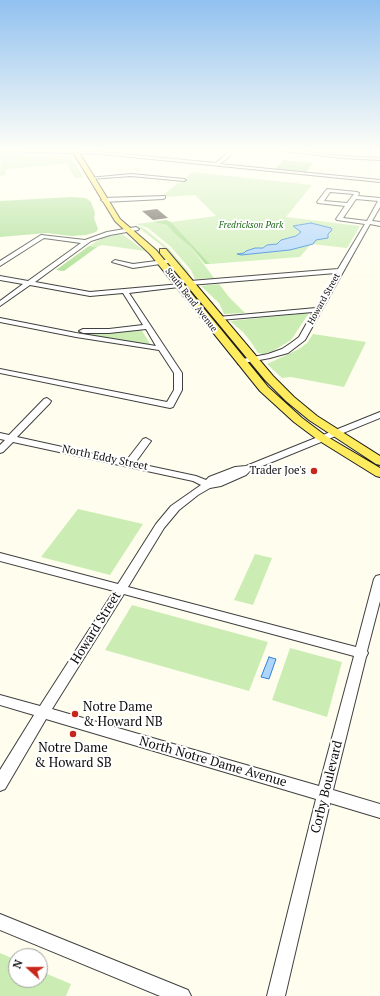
<!DOCTYPE html>
<html>
<head>
<meta charset="utf-8">
<style>
	body { margin:0 }
	#map { position:relative; width:380px; height:996px; overflow:hidden; background:#fffeee; font-family:"PT Serif",serif }
	canvas { display:block }
	.north { position:absolute; left:8px; top:948px; width:40px; height:40px; box-sizing:border-box; background:#fff; border:1px solid #9e9e9e; border-radius:50%; rotate:291deg; font-size:11px; font-weight:700; line-height:16px; text-align:center; color:#0d0d0d }
	.north::after { content:''; display:block; margin:auto; width:14px; height:18px; background:#c9261a; clip-path:polygon(50% 0,100% 100%,50% 72%,0 100%) }
</style>
</head>
<body>
<div id="map">
<canvas width="380" height="996"></canvas>
<div class="north">N</div>
</div>
<script>
const c = document.querySelector('canvas').getContext('2d');
c.lineJoin = 'round';
function fillPath(path, color) {
  c.fillStyle = color;
  c.fill(path, 'evenodd');
}
function toPath(rows) {
  const path = new Path2D();
  for (const r of rows) {
    path.moveTo(r[0], r[1]);
    for (let i = 2; i < r.length; i += 2) path.lineTo(r[i], r[i + 1]);
  }
  return path;
}
function trace(path, color, width, dash) {
  c.strokeStyle = color;
  c.lineWidth = width;
  c.lineCap = dash ? 'butt' : 'round';
  c.setLineDash(dash || []);
  c.stroke(path);
}
function write(font, color, halo, rows, align = 'center') {
  c.font = font + ' "PT Serif",serif';
  c.lineWidth = 4;
  c.setLineDash([]);
  c.textBaseline = 'middle';
  c.strokeStyle = halo;
  c.fillStyle = color;
  for (const [text, x, y, turn = 0] of rows) {
    c.save();
    c.translate(x, y);
    c.rotate((+turn || 0) * Math.PI / 180);
    c.textAlign = isNaN(turn) ? turn : align;
    if (halo) c.strokeText(text, 0, 0);
    c.fillText(text, 0, 0);
    c.restore();
  }
}
fillPath(toPath([
	[1,152,71,156,83,177,75,178,67,164,6,169,5,175,0,176],
	[192,172,312,185,286,217,360,226,347,248,311,244,300,257,210,264,171,222,216,216,195,195,167,197,164,194,178,183,181,183,188,178,186,177],
	[152,222,167,225,176,235,191,247,214,278,195,279,191,270,170,246,148,228,136,224],
	[135,225,144,228,169,249,187,270,192,279,161,245],
	[122,234,145,251,102,245,97,247,89,246,104,237],
	[219,284,229,297,245,313,224,314,219,303,201,286],
	[309,313,291,340,273,351,263,354,258,353,251,342,243,332,230,321],
	[141,329,152,347,77,333,91,333],
	[313,334,366,342,344,387,291,377,282,378,267,364,299,349,307,343],
	[78,509,143,524,110,575,41,557],
	[255,554,272,558,253,605,234,600],
	[132,605,268,642,249,691,105,650],
	[290,648,342,662,327,717,272,700],
	[0,953,16,960,16,980,40,980,40,971,71,984,66,996,0,996]
]), '#cbedb4');
fillPath(toPath([
	[283,160,313,163,306,172,275,169],
	[72,197,86,198,91,202,95,213,94,218,98,229,96,232,86,235,71,236,47,233,0,237,0,201],
	[166,220,171,222,210,264,205,264,191,247,176,235,167,225,152,222],
	[89,246,97,247,64,271,56,270]
]), '#abdf92');
const water = toPath([
	[311,223,331,228,332,230,328,234,328,238,316,240,313,244,290,250,241,255,237,254,244,253,246,251,255,248,263,248,267,245,277,244,281,240,296,236,301,232,293,226,311,223],
	[269,657,276,659,269,679,261,677,269,657]
]);
fillPath(water, '#aed5fb');
trace(water, '#2f81d8', 1);
fillPath(toPath([
	[157,209,168,218,153,220,142,211]
]), '#575049');
const minor = toPath([
	[0,149,101,152,216,163,224,156,229,149,234,149,228,158,220,164,380,180,380,182,101,154,0,151,0,149],
	[267,149,284,149,342,156,380,158,380,160,342,158,267,149],
	[131,174,184,179,186,180,184,181,131,176,91,179,89,178,131,174],
	[327,189,357,192,359,193,358,196,380,198,380,207,372,221,380,222,380,226,370,224,305,340,288,353,270,358,238,364,238,360,268,354,282,349,291,343,299,337,313,312,220,320,216,318,218,317,316,308,336,273,190,285,187,283,190,281,338,269,365,224,337,220,336,219,345,206,318,203,317,202,327,189],
	[330,192,354,194,347,203,324,201,330,192],
	[356,199,378,201,367,221,343,218,356,199],
	[165,196,165,198,163,199,104,202,101,200,104,198,165,196],
	[136,227,139,229,138,230,110,235,91,241,35,282,90,292,181,284,181,286,179,287,129,293,182,373,182,390,173,407,170,408,0,373,0,369,167,402,174,390,174,373,159,350,76,337,0,322,0,318,76,333,156,346,146,329,109,333,83,333,79,331,83,329,109,329,143,325,123,293,90,296,30,285,0,306,0,301,23,284,0,280,0,276,28,281,81,243,44,238,0,266,0,261,41,235,85,240,107,232,136,227],
	[172,259,175,261,174,262,133,268,112,262,115,260,133,264,172,259],
	[47,398,51,401,50,403,17,437,126,461,143,439,146,438,151,441,135,463,196,476,206,480,209,477,235,467,246,466,380,412,380,418,250,471,246,475,221,486,210,488,198,495,179,510,164,528,128,587,356,647,374,579,376,576,380,575,380,601,367,651,368,653,366,657,333,790,380,804,380,818,330,803,285,996,267,996,316,799,46,719,5,789,0,791,0,770,34,715,0,705,0,695,40,706,114,591,0,561,0,553,118,584,156,524,171,506,201,485,193,481,13,442,3,452,0,453,0,445,5,440,0,439,0,433,9,435,44,399,47,398],
	[124,594,354,656,319,786,52,709,124,594],
	[0,914,188,990,191,996,160,996,0,930,0,914]
]);
const major = toPath([
	[71,149,77,149,120,219,156,250,268,387,302,418,326,436,380,468,380,477,376,476,318,440,294,422,260,391,150,254,115,221,71,149],
	[160,249,166,249,273,376,294,397,317,416,380,456,380,465,376,464,309,420,286,401,265,380,160,253,160,249]
]);
trace(minor, '#404040', 2);
trace(major, '#1e1e1e', 2);
fillPath(minor, '#fff');
fillPath(major, '#ffeb5e');
const sky = c.createLinearGradient(0, 0, 0, 289);
sky.addColorStop(0, '#91c1f0');
sky.addColorStop(0.52, '#fffff7');
sky.addColorStop(1, '#fffff700');
c.fillStyle = sky;
c.fillRect(0, 0, 380, 289);
for (const [x, y, r, color] of [
	[314,471,4,"#c9261a"],
	[75,714,4,"#c9261a"],
	[73,734,4,"#c9261a"]
]) {
  const dot = new Path2D();
  dot.arc(x, y, r, 0, 2 * Math.PI);
  c.fillStyle = color;
  c.fill(dot);
  trace(dot, '#fff', 1.5);
}
write('italic 9px', '#206a18', '#fff', [
	["Fredrickson Park",251,225]
]);
write('9px', '#0d0d0d', '#fff', [
	["Howard Street",324,299,-61],
	["South Bend Avenue",191,300,52]
]);
write('11px', '#0d0d0d', '#fff', [
	["North Eddy Street",105,458,12]
]);
write('11px', '#0d0d0d', '#fff', [
	["Trader Joe's",306,471]
], 'right');
write('13px', '#0d0d0d', '#fff', [
	["Howard Street",96,628,-58],
	["North Notre Dame Avenue",213,762,16],
	["Corby Boulevard",327,787,-76]
]);
write('13px', '#0d0d0d', '#fff', [
	["Notre Dame",83,707],
	["& Howard NB",83,722],
	["Notre Dame",73,748,"center"],
	["& Howard SB",73,763,"center"]
], 'left');
</script>
</body>
</html>
